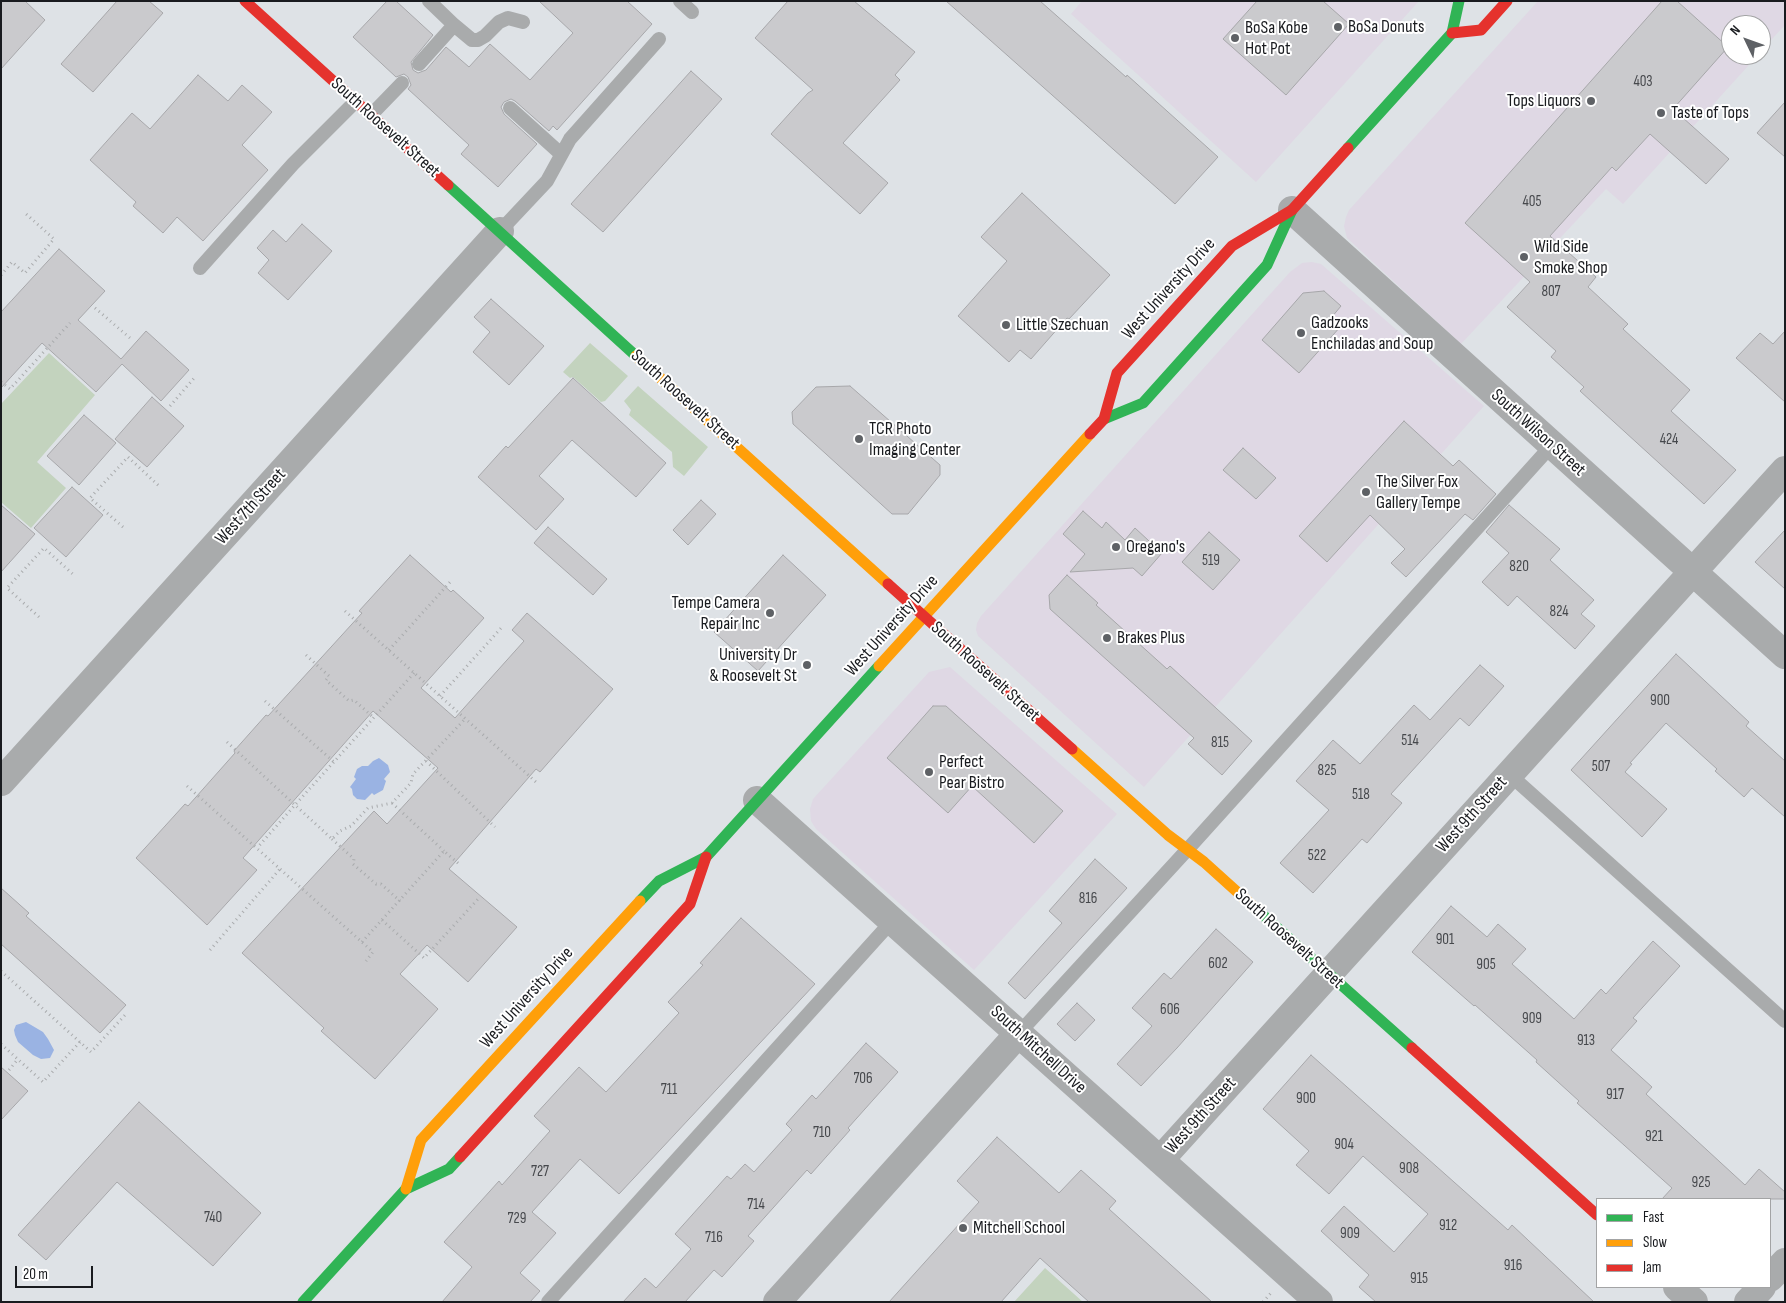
<!DOCTYPE html>
<html>
<head>
<meta charset="utf-8">
<style>
	body { margin:0 }
	#map { position:relative; width:1786px; height:1303px; overflow:hidden; background:#dee2e6; font-family:"Sofia Sans Condensed",sans-serif }
	canvas { display:block }
	.frame { position:absolute; inset:0; border:2px solid #191b1f; pointer-events:none }
	.legend { position:absolute; left:1596px; top:1198px; width:175px; height:90px; box-sizing:border-box; background:#fff; border:1px solid #a3a4a5; margin:0; padding:6px 9px; list-style:none; font-size:15px; color:#191b1f }
	.legend li { display:flex; align-items:center; gap:10px; height:25px }
	.legend b { width:25px; border:1px solid #a3a4a5 }
	.north { position:absolute; left:1721px; top:15px; width:50px; height:50px; box-sizing:border-box; background:#fff; border:1px solid #a3a4a5; border-radius:50%; rotate:312deg; font-size:14px; font-weight:700; line-height:20px; text-align:center; color:#191b1f }
	.north::after { content:''; display:block; margin:auto; width:18px; height:22px; background:#5e6165; clip-path:polygon(50% 0,100% 100%,50% 72%,0 100%) }
	.scale { position:absolute; left:15px; top:1266px; width:78px; height:22px; box-sizing:border-box; border:2px solid #191b1f; border-top:0; padding-left:6px; font-size:15px; line-height:18px; white-space:nowrap; color:#191b1f; -webkit-text-stroke:4px #fff; paint-order:stroke }
</style>
</head>
<body>
<div id="map">
<canvas width="1786" height="1303"></canvas>
<div class="frame"></div>
<ul class="legend">
<li><b style="height:6px;background:#30b455"></b>Fast</li>
<li><b style="height:6px;background:#ff9f0a"></b>Slow</li>
<li><b style="height:6px;background:#e5322d"></b>Jam</li>
</ul>
<div class="north">N</div>
<div class="scale">20 m</div>
</div>
<script>
const c = document.querySelector('canvas').getContext('2d');
c.lineJoin = 'round';
function fillPath(path, color) {
  c.fillStyle = color;
  c.fill(path, 'evenodd');
}
function toPath(rows) {
  const path = new Path2D();
  for (const r of rows) {
    path.moveTo(r[0], r[1]);
    for (let i = 2; i < r.length; i += 2) path.lineTo(r[i], r[i + 1]);
  }
  return path;
}
function trace(path, color, width, dash) {
  c.strokeStyle = color;
  c.lineWidth = width;
  c.lineCap = dash ? 'butt' : 'round';
  c.setLineDash(dash || []);
  c.stroke(path);
}
function write(font, color, halo, rows, align = 'center') {
  c.font = font + ' "Sofia Sans Condensed",sans-serif';
  c.lineWidth = 4;
  c.setLineDash([]);
  c.textBaseline = 'middle';
  c.strokeStyle = halo;
  c.fillStyle = color;
  for (const [text, x, y, turn = 0] of rows) {
    c.save();
    c.translate(x, y);
    c.rotate((+turn || 0) * Math.PI / 180);
    c.textAlign = isNaN(turn) ? turn : align;
    if (halo) c.strokeText(text, 0, 0);
    c.fillText(text, 0, 0);
    c.restore();
  }
}
fillPath(toPath([
	[1082,1,1419,1,1256,182,1071,14],
	[1538,1,1785,1,1785,25,1761,51,1761,25,1731,25,1731,55,1758,55,1623,204,1606,189,1461,344,1347,238,1344,226,1346,217,1349,210],
	[1312,262,1321,264,1484,406,1144,787,978,636,976,630,977,623,981,616,1290,272,1302,263],
	[950,667,1117,814,974,970,816,829,811,821,810,809,813,799,929,672]
]), '#dfd8e4');
fillPath(toPath([
	[590,343,628,376,605,401,601,402,573,377,570,378,563,372],
	[49,353,95,395,37,462,66,488,31,528,1,502,1,404],
	[638,386,708,447,684,476,673,467,672,452,629,415,631,410,624,401],
	[1045,1268,1083,1302,1014,1302]
]), '#c3d3be');
fillPath(toPath([
	[379,758,388,765,390,772,384,779,386,781,383,790,374,795,372,793,365,800,357,799,353,795,352,789,350,787,356,779,354,777,357,769,362,766,368,766,373,761],
	[26,1022,43,1032,48,1039,54,1050,50,1058,41,1059,33,1055,18,1042,15,1035,14,1030,16,1025]
]), '#9ab3e3');
const building = toPath([
	[1,1,25,1,45,20,1,69,1,1],
	[117,1,149,1,163,13,93,92,61,64,117,1],
	[387,1,396,1,433,35,411,62,413,70,418,73,426,70,446,47,469,67,490,44,530,80,573,33,539,1,627,1,652,24,557,130,553,126,549,131,515,101,511,99,504,102,501,107,504,114,537,144,498,187,461,154,469,145,408,89,411,85,408,77,404,74,396,77,353,37,387,1],
	[788,1,854,1,915,52,895,75,900,80,843,143,888,183,860,214,771,134,808,93,813,90,755,38,788,1],
	[946,1,1040,1,1126,77,1127,75,1218,157,1175,204,946,1],
	[1257,1,1323,1,1349,24,1286,95,1223,39,1257,1],
	[1662,1,1677,1,1728,47,1673,109,1729,159,1706,184,1650,134,1616,171,1612,167,1550,236,1596,277,1588,287,1628,324,1623,329,1690,390,1671,411,1736,470,1704,504,1580,391,1584,387,1551,357,1556,351,1507,307,1530,282,1465,223,1662,1],
	[691,71,722,99,603,232,571,204,691,71],
	[198,75,228,101,242,85,272,112,242,145,268,170,203,241,177,217,163,233,133,206,136,202,90,160,132,113,150,129,198,75],
	[1785,102,1785,157,1757,133,1785,102],
	[1022,193,1110,275,1069,319,1067,318,1031,359,1020,350,1009,362,958,316,1007,261,981,237,1022,193],
	[302,224,332,251,288,300,258,273,269,260,257,248,273,230,286,242,302,224],
	[59,249,105,291,78,320,121,359,146,331,189,370,161,401,122,364,96,392,42,343,1,388,1,312,59,249],
	[1324,291,1341,306,1331,318,1341,326,1299,373,1262,340,1303,293,1324,291],
	[491,299,544,346,509,385,473,352,490,332,474,317,491,299],
	[1785,331,1785,402,1736,358,1760,333,1773,344,1785,331],
	[573,378,666,463,636,497,572,440,539,476,564,499,536,530,478,477,506,446,508,448,573,378],
	[850,386,940,465,940,475,908,514,892,514,793,424,792,412,816,387,850,386],
	[152,397,184,426,147,467,115,439,152,397],
	[84,415,116,443,79,485,47,456,84,415],
	[1404,421,1453,466,1459,460,1496,494,1473,520,1465,514,1406,577,1391,563,1405,549,1370,515,1327,562,1299,536,1404,421],
	[1243,448,1276,478,1256,499,1223,470,1243,448],
	[72,487,103,515,66,557,34,528,72,487],
	[701,500,716,514,688,545,673,530,701,500],
	[1,505,35,534,1,572,1,505],
	[1509,505,1560,549,1550,560,1594,600,1581,614,1595,626,1575,649,1517,596,1508,606,1482,582,1509,553,1486,532,1509,505],
	[1083,511,1102,528,1106,522,1125,540,1135,528,1162,553,1142,576,1133,568,1070,572,1085,554,1063,534,1083,511],
	[548,527,607,579,593,595,534,543,548,527],
	[1785,530,1785,589,1755,562,1785,530],
	[1209,532,1240,560,1213,590,1182,562,1209,532],
	[410,555,451,592,453,590,484,618,421,688,455,718,524,641,512,630,527,613,613,689,540,772,536,769,449,869,517,927,468,982,427,945,400,974,438,1009,375,1079,321,1031,324,1028,242,953,374,811,387,824,438,768,373,711,243,858,257,870,207,925,136,858,185,804,188,806,235,753,234,751,266,715,268,716,311,669,362,613,359,611,410,555],
	[783,555,826,595,758,671,714,632,783,555],
	[1067,575,1098,603,1096,605,1167,669,1170,666,1252,741,1222,775,1188,744,1194,738,1050,609,1049,595,1067,575],
	[1676,654,1749,722,1746,726,1785,761,1785,817,1752,788,1744,797,1715,771,1717,769,1666,723,1630,763,1632,764,1625,772,1667,809,1642,837,1571,770,1676,654],
	[1480,665,1504,686,1469,726,1460,718,1391,794,1402,803,1367,843,1362,839,1313,893,1280,863,1329,810,1296,781,1333,740,1360,764,1414,705,1430,720,1480,665],
	[933,706,946,706,1063,811,1034,843,972,786,948,813,887,758,933,706],
	[1095,859,1127,888,1025,999,1008,983,1062,923,1049,911,1095,859],
	[1,888,29,913,26,916,126,1005,100,1033,1,944,1,888],
	[1451,906,1487,937,1498,924,1526,949,1512,964,1574,1019,1601,989,1606,994,1653,941,1680,966,1633,1018,1637,1021,1611,1050,1652,1087,1646,1094,1745,1185,1759,1169,1785,1192,1785,1199,1662,1199,1672,1188,1577,1103,1579,1101,1536,1062,1537,1060,1475,1005,1474,1006,1412,952,1451,906],
	[741,918,815,984,619,1194,580,1159,532,1212,556,1233,520,1273,540,1291,530,1302,442,1302,472,1267,444,1242,499,1181,502,1185,550,1131,534,1116,579,1067,606,1092,679,1013,668,1002,703,965,700,963,741,918],
	[1216,929,1253,962,1177,1048,1141,1086,1117,1064,1152,1026,1132,1008,1164,973,1171,979,1216,929],
	[1077,1003,1095,1020,1075,1041,1057,1024,1077,1003],
	[866,1043,898,1072,848,1128,850,1130,811,1174,807,1170,748,1236,754,1241,722,1277,714,1270,685,1302,623,1302,645,1278,656,1288,691,1249,675,1234,727,1176,731,1179,745,1164,754,1172,792,1130,786,1124,812,1095,816,1099,866,1043],
	[1311,1055,1508,1230,1512,1225,1594,1302,1376,1302,1359,1287,1369,1275,1321,1231,1344,1206,1394,1252,1428,1214,1363,1156,1329,1194,1296,1165,1309,1151,1263,1109,1311,1055],
	[1,1067,28,1091,1,1120,1,1067],
	[139,1102,261,1213,213,1266,117,1182,46,1260,18,1235,139,1102],
	[997,1137,1059,1193,1081,1170,1116,1201,1109,1209,1212,1302,1089,1302,1040,1258,1001,1302,889,1302,979,1202,957,1181,997,1137]
]);
fillPath(building, '#cacacd');
trace(building, '#a7a7aa', 1);
trace(toPath([
	[1,275,12,262,25,273,54,239,25,213],
	[95,308,130,338],
	[1,382,10,389,70,323],
	[170,406,196,376],
	[123,527,90,498,128,457,159,486],
	[345,611,536,782],
	[39,617,7,588,44,548,75,576],
	[389,650,452,580],
	[306,655,329,676,326,680,349,701,354,700,374,718],
	[414,673,295,805,332,839,340,831,351,826,368,808,392,803,411,783,413,774,465,719],
	[440,696,503,626],
	[265,701,334,762],
	[227,742,295,805,257,848],
	[426,761,495,827],
	[187,786,373,952,366,961],
	[392,803,444,851],
	[332,839,354,859,353,864,376,884,381,884,400,901],
	[382,920,424,958,479,898],
	[362,942,444,851,459,864],
	[210,950,280,869],
	[1,971,91,1052,126,1014],
	[1,1044,43,1082,80,1042],
	[9,1070,18,1059],
	[1263,1302,1271,1293]
]), '#a9abad', 3, [1, 4]);
trace(toPath([
	[429,1,454,25],
	[680,1,692,12],
	[419,64,454,25,472,40,478,40,485,36,499,22,508,18,523,22],
	[510,108,561,154],
	[371,115,402,83],
	[500,231,547,181,570,139,659,39],
	[200,268,293,164,356,101],
	[1509,774,1785,1021],
	[1019,1033,1187,850,1552,445],
	[548,1302,893,920]
]), '#a9abac', 14);
trace(toPath([
	[1292,210,1785,655],
	[1,782,500,231],
	[757,800,1319,1302],
	[1160,1160,1785,470],
	[1770,1278,1785,1262],
	[1677,1287,1694,1302],
	[777,1302,1019,1033],
	[1748,1302,1762,1287]
]), '#a9abac', 28);
trace(toPath([
	[1348,148,1452,33,1459,1],
	[448,185,636,356],
	[1104,419,1143,403,1267,265,1292,210],
	[640,901,659,881,706,857,879,666],
	[1255,908,1412,1048],
	[303,1302,406,1189,449,1169,460,1157]
]), '#30b455', 11);
trace(toPath([
	[636,356,888,584],
	[879,666,1090,434],
	[1072,749,1168,835,1204,862,1255,908],
	[406,1189,421,1140,640,901]
]), '#ff9f0a', 11);
trace(toPath([
	[245,1,448,185],
	[1452,33,1481,30,1507,1],
	[1090,434,1104,419,1117,373,1232,246,1292,210,1348,148],
	[888,584,1072,749],
	[1412,1048,1597,1215],
	[460,1157,690,904,706,857]
]), '#e5322d', 11);
for (const [x, y, r, color] of [
	[1338,27,5,"#5e6165"],
	[1235,38,5,"#5e6165"],
	[1591,101,5,"#5e6165"],
	[1661,113,5,"#5e6165"],
	[1524,257,5,"#5e6165"],
	[1006,325,5,"#5e6165"],
	[1301,333,5,"#5e6165"],
	[859,439,5,"#5e6165"],
	[1366,492,5,"#5e6165"],
	[1116,547,5,"#5e6165"],
	[770,613,5,"#5e6165"],
	[1107,638,5,"#5e6165"],
	[807,665,5,"#5e6165"],
	[929,772,5,"#5e6165"],
	[963,1228,5,"#5e6165"]
]) {
  const dot = new Path2D();
  dot.arc(x, y, r, 0, 2 * Math.PI);
  c.fillStyle = color;
  c.fill(dot);
  trace(dot, '#fff', 2);
}
write('15px', '#46484c', null, [
	["403",1643,82],
	["405",1532,202],
	["807",1551,292],
	["424",1669,440],
	["519",1211,561],
	["820",1519,567],
	["824",1559,612],
	["900",1660,701],
	["514",1410,741],
	["815",1220,743],
	["507",1601,767],
	["825",1327,771],
	["518",1361,795],
	["522",1317,856],
	["816",1088,899],
	["901",1445,940],
	["602",1218,964],
	["905",1486,965],
	["606",1170,1010],
	["909",1532,1019],
	["913",1586,1041],
	["706",863,1079],
	["711",669,1090],
	["917",1615,1095],
	["900",1306,1099],
	["710",822,1133],
	["921",1654,1137],
	["904",1344,1145],
	["908",1409,1169],
	["727",540,1172],
	["925",1701,1183],
	["714",756,1205],
	["740",213,1218],
	["729",517,1219],
	["912",1448,1226],
	["909",1350,1234],
	["716",714,1238],
	["916",1513,1266],
	["915",1419,1279]
]);
write('18px', '#191b1f', '#fff', [
	["BoSa Donuts",1348,27],
	["BoSa Kobe",1245,28],
	["Hot Pot",1245,49],
	["Tops Liquors",1581,101,"right"],
	["Taste of Tops",1671,113],
	["Wild Side",1534,247],
	["Smoke Shop",1534,268],
	["Gadzooks",1311,323],
	["Enchiladas and Soup",1311,344],
	["Little Szechuan",1016,325],
	["TCR Photo",869,429],
	["Imaging Center",869,450],
	["The Silver Fox",1376,482],
	["Gallery Tempe",1376,503],
	["Oregano's",1126,547],
	["Tempe Camera",760,603,"right"],
	["Repair Inc",760,624,"right"],
	["Brakes Plus",1117,638],
	["University Dr",797,655,"right"],
	["& Roosevelt St",797,676,"right"],
	["Perfect",939,762],
	["Pear Bistro",939,783],
	["Mitchell School",973,1228]
], 'left');
write('18px', '#191b1f', '#fff', [
	["South Roosevelt Street",385,128,42],
	["West University Drive",1169,289,-48],
	["South Roosevelt Street",685,400,42],
	["South Wilson Street",1538,433,42],
	["West 7th Street",251,507,-48],
	["West University Drive",892,626,-48],
	["South Roosevelt Street",985,672,42],
	["West 9th Street",1472,815,-48],
	["South Roosevelt Street",1289,939,42],
	["West University Drive",527,998,-48],
	["South Mitchell Drive",1038,1050,42],
	["West 9th Street",1201,1116,-48]
]);
</script>
</body>
</html>
